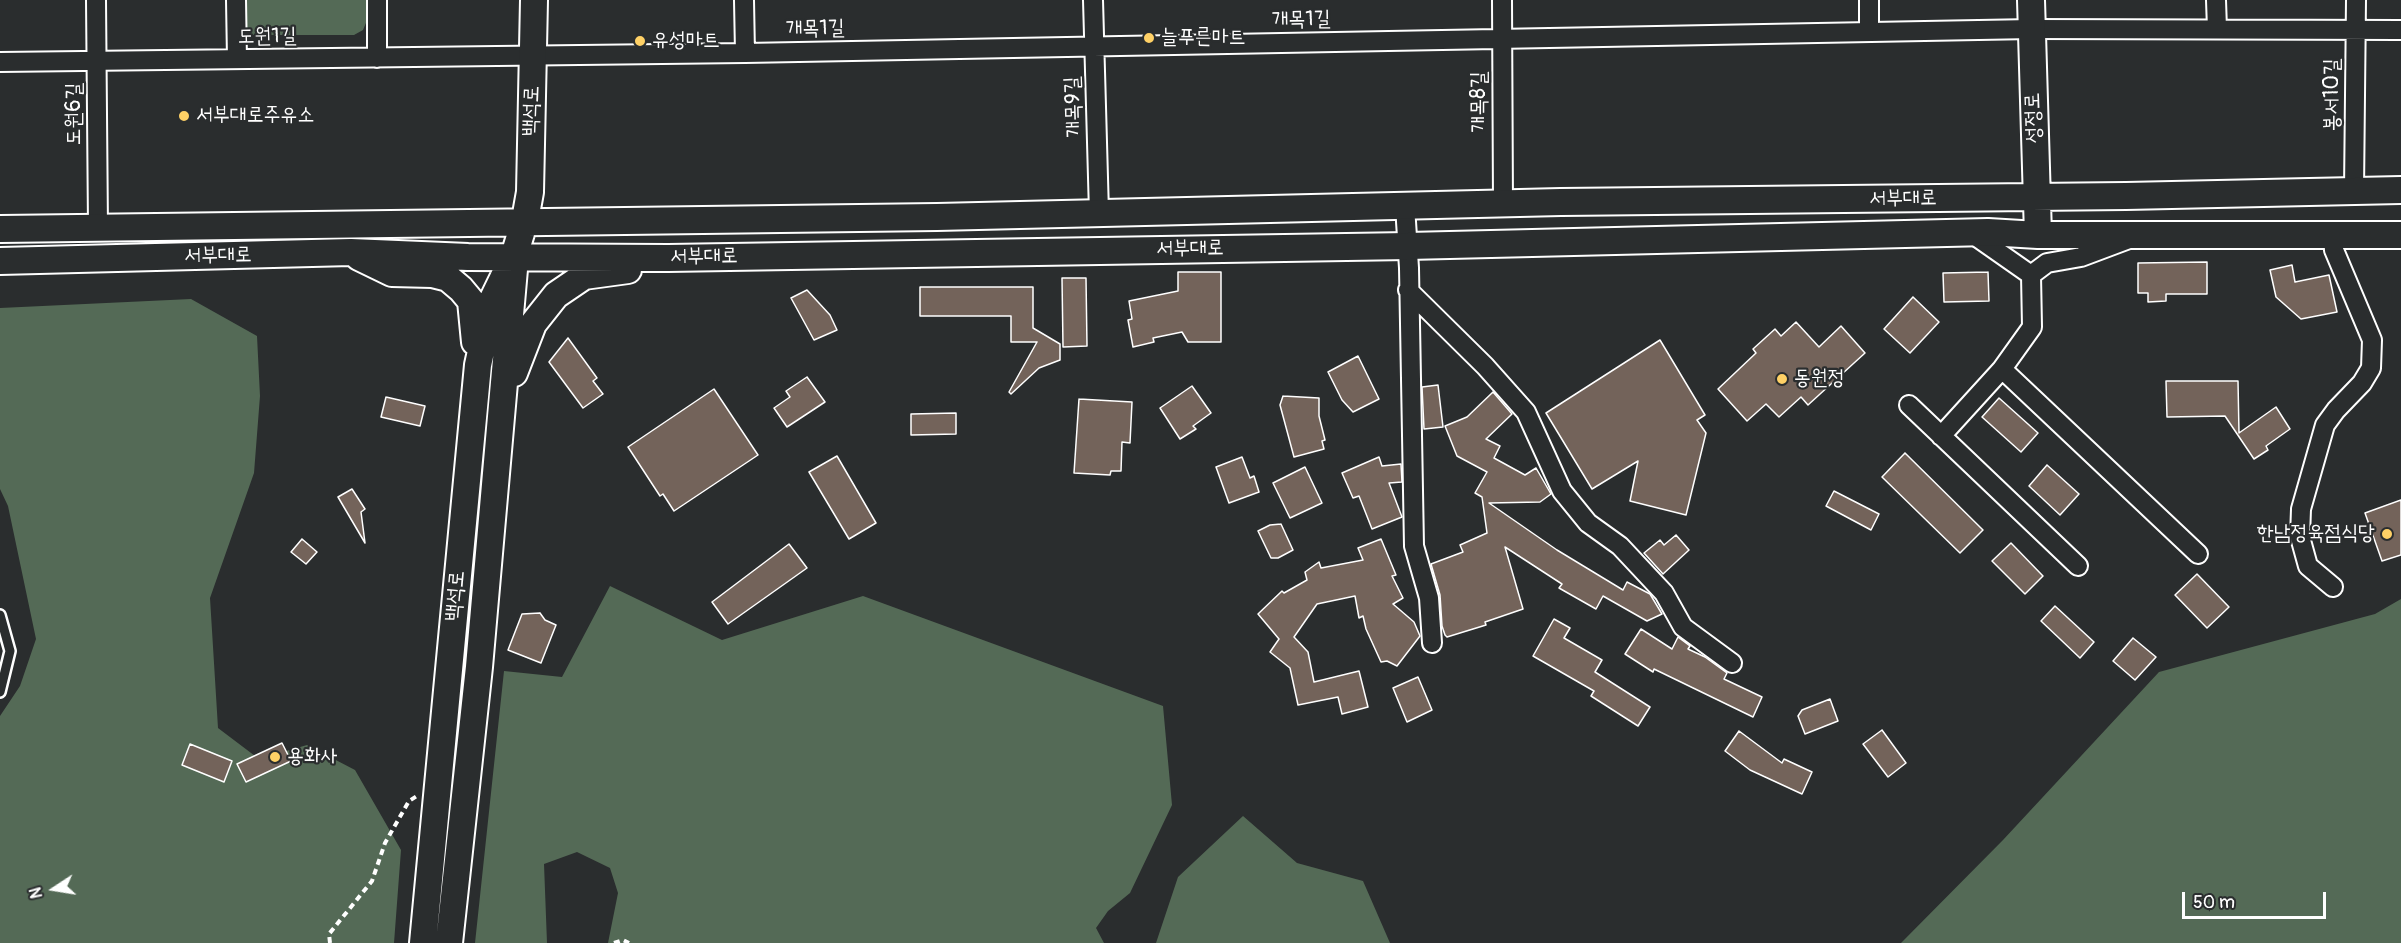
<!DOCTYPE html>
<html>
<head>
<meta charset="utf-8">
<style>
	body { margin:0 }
	#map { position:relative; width:2401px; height:943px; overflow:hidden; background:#2a2d2e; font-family:Pangolin,sans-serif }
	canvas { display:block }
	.north { position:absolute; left:24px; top:859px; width:60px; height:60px; -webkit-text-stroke:4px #2a2d2e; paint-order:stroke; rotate:258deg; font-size:16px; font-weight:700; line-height:24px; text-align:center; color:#fff }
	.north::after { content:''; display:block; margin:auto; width:21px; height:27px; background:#fff; clip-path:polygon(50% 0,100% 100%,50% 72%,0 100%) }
	.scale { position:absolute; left:2182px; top:892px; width:144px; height:27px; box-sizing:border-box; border:3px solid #fff; border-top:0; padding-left:8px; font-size:18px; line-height:21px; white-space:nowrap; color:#fff; -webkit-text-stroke:4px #2a2d2e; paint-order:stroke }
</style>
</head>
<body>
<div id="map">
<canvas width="2401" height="943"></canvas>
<div class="north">N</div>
<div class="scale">50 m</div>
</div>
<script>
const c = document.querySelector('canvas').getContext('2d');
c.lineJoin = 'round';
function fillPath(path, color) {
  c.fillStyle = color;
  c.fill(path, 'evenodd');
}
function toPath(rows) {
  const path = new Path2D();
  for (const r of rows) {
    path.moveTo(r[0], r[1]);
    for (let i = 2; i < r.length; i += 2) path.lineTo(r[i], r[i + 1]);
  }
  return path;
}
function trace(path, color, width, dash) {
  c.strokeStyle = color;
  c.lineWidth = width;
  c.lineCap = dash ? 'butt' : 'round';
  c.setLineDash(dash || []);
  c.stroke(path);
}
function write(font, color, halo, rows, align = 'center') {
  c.font = font + ' Pangolin,"Poor Story",sans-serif';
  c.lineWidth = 4.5;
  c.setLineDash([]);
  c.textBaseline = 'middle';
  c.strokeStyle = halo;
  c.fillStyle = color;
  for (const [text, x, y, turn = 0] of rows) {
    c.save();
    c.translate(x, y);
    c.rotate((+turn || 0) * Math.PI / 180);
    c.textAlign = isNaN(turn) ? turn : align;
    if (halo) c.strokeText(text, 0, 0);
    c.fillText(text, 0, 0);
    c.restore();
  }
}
fillPath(toPath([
	[242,0,367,0,368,18,363,30,354,35,251,35,243,26],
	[191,299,257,336,260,396,254,473,210,598,218,728,259,759,307,745,355,770,401,850,394,943,0,943,0,716,20,686,36,639,8,506,0,489,0,308],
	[610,586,722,640,863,596,1163,706,1172,805,1130,893,1108,911,1096,928,1104,943,608,943,618,893,610,868,577,852,544,864,547,943,475,943,504,671,562,677],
	[2401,599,2401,943,1901,943,2003,840,2159,672,2375,614],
	[1243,816,1297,863,1363,881,1390,943,1156,943,1178,877]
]), '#546a56');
const building = toPath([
	[2207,262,2207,294,2166,294,2166,301,2148,302,2148,293,2138,293,2138,263,2207,262],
	[2292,265,2295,282,2329,275,2337,312,2301,319,2276,297,2270,270,2292,265],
	[1178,272,1221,272,1221,342,1188,342,1182,332,1153,338,1154,342,1133,347,1128,320,1132,319,1129,301,1178,291,1178,272],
	[1988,272,1989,301,1944,302,1943,273,1988,272],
	[1062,278,1086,278,1087,346,1063,347,1062,278],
	[920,287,1033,287,1033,328,1060,344,1060,360,1039,368,1011,394,1009,392,1037,342,1011,342,1011,316,920,316,920,287],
	[807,290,830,315,837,330,814,340,791,298,807,290],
	[1913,297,1939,322,1910,353,1884,329,1913,297],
	[1796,322,1819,347,1841,326,1865,353,1808,405,1801,397,1779,417,1766,404,1747,421,1718,389,1756,353,1753,349,1775,329,1781,336,1796,322],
	[568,338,597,378,593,381,603,394,583,408,549,362,568,338],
	[1660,340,1705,415,1697,420,1706,433,1686,515,1630,501,1638,461,1592,489,1546,413,1660,340],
	[1358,356,1379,399,1353,412,1342,400,1328,372,1358,356],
	[807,377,825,402,787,427,774,408,790,397,786,391,807,377],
	[2166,381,2238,381,2239,433,2276,407,2290,429,2266,446,2268,450,2254,459,2225,416,2167,417,2166,381],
	[1438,385,1443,427,1424,429,1422,387,1438,385],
	[1192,386,1211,413,1193,426,1196,429,1180,439,1160,408,1192,386],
	[714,389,758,455,674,511,663,494,660,496,628,447,714,389],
	[1493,392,1512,414,1486,439,1500,446,1494,458,1525,475,1536,468,1551,494,1540,502,1489,503,1557,550,1623,590,1627,582,1650,594,1662,614,1647,621,1603,596,1596,609,1559,588,1562,584,1505,547,1523,609,1485,622,1486,625,1447,637,1445,635,1442,626,1440,595,1431,564,1463,552,1460,545,1487,533,1482,497,1475,493,1487,472,1457,456,1445,426,1467,417,1493,392],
	[1283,396,1319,398,1319,416,1325,440,1322,441,1324,449,1294,457,1280,405,1283,396],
	[386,397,425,406,420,426,381,417,386,397],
	[1999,398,2038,433,2021,452,1982,417,1999,398],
	[1079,399,1132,402,1130,443,1122,442,1121,471,1111,471,1110,475,1074,473,1079,399],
	[956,413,956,434,911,435,911,414,956,413],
	[1905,453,1983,530,1960,553,1882,477,1905,453],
	[837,456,876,523,849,539,809,472,837,456],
	[1242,457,1250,478,1254,476,1259,492,1229,503,1216,467,1242,457],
	[1379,457,1382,466,1401,464,1402,482,1389,483,1402,517,1372,529,1359,496,1353,498,1342,473,1379,457],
	[2047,465,2079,494,2060,515,2029,486,2047,465],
	[1305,467,1322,503,1290,518,1273,483,1305,467],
	[352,489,365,509,361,512,365,543,338,497,352,489],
	[1834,491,1879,514,1871,530,1826,506,1834,491],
	[2401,500,2401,555,2382,561,2365,513,2401,500],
	[1281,524,1293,550,1278,558,1271,558,1258,531,1270,525,1281,524],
	[1676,535,1689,550,1663,574,1644,553,1660,540,1664,545,1676,535],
	[302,539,317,552,306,564,291,552,302,539],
	[1381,539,1396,575,1392,576,1403,598,1393,604,1414,622,1420,636,1397,666,1387,661,1381,662,1366,629,1363,616,1359,618,1355,596,1317,604,1294,637,1308,652,1314,682,1359,671,1368,707,1342,714,1338,697,1298,705,1290,668,1270,652,1279,639,1258,614,1282,591,1284,593,1307,580,1305,572,1319,562,1321,568,1363,560,1358,548,1381,539],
	[2011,543,2043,576,2025,594,1992,561,2011,543],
	[789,544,807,568,728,624,712,602,789,544],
	[2197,574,2229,607,2207,628,2175,595,2197,574],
	[2055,606,2094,642,2080,658,2041,621,2055,606],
	[540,613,545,620,556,625,541,663,508,650,522,614,540,613],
	[1554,619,1570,628,1564,638,1602,660,1595,672,1650,707,1638,726,1591,696,1594,691,1533,656,1554,619],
	[1641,629,1672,649,1678,637,1690,646,1688,649,1705,657,1727,673,1724,679,1762,697,1753,717,1654,669,1653,672,1625,654,1641,629],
	[2133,638,2156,657,2135,680,2113,661,2133,638],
	[1418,677,1432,710,1407,722,1393,688,1418,677],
	[1830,699,1838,721,1805,734,1798,716,1802,710,1830,699],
	[1882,730,1906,763,1888,777,1863,744,1882,730],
	[1739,731,1782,763,1784,759,1812,772,1802,794,1750,770,1725,751,1739,731],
	[282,743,291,761,246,782,237,764,282,743],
	[190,744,232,761,224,782,182,765,190,744]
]);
fillPath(building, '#73635a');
trace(building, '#fff', 1.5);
const lane = toPath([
	[0,615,10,651,0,692]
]);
const street = toPath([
	[96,0,98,227],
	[236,0,237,59],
	[377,0,377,58],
	[744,0,745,53],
	[1093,0,1099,213],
	[1502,0,1503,204],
	[1869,0,1869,32],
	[2216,0,2217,29],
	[0,62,745,53,2032,29,2401,30],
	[2354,191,2356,0],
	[1405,206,1409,268,1414,546,1429,598,1432,643],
	[2031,275,2047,263,2081,257,2129,239],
	[1408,290,1485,366,1526,412,1562,491,1588,523,1620,546,1664,593,1683,627,1732,663],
	[2002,369,2198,554],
	[1909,405,2078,566],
	[1941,436,2002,369,2032,327,2031,275,1971,233],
	[2333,587,2308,566,2300,537,2301,509,2325,425,2336,410,2362,383,2371,368,2372,340,2334,250,2333,237]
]);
const secondary = toPath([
	[2031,0,2038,235],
	[0,229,937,217,1561,202,2126,196,2401,190],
	[359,257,392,273,432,274,448,278,461,289,471,301,475,342],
	[0,261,351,252,468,257,668,258,1408,246,1988,232,2038,235,2401,235],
	[514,373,533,324,556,295,584,276,628,270],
	[423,943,478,365,492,301,514,256,525,220,530,192,534,0],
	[449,943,479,667,514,269]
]);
trace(lane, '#fff', 14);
trace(street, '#fff', 22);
trace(secondary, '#fff', 30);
trace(toPath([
	[330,943,329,934,372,881,385,843,409,801,417,796],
	[614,943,623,940,629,943]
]), '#fff', 4, [6, 4.5]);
trace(lane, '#2a2d2e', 9);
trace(street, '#2a2d2e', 18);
trace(secondary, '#2a2d2e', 26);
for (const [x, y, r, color] of [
	[1149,38,6,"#ffd166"],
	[640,41,6,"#ffd166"],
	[184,116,6,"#ffd166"],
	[1782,379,6,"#ffd166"],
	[2387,534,6,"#ffd166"],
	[275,757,6,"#ffd166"]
]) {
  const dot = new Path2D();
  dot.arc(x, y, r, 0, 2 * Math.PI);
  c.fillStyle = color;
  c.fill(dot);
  trace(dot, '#2a2d2e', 2);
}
write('21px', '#fff', '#2a2d2e', [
	["개목1길",1301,20,-1],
	["개목1길",815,29,-1],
	["도원1길",267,37,-1],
	["봉서10길",2333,95,-90],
	["개목8길",1480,102,-90],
	["개목9길",1074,107,-92],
	["백석로",532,111,-88],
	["도원6길",75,114,-90],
	["성정로",2034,118,-92],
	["서부대로",1903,199,-1],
	["서부대로",1190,249,-1],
	["서부대로",218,256,-1],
	["서부대로",704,257,-1],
	["백석로",456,596,-85]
]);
write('21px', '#fff', '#2a2d2e', [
	["늘푸른마트",1161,38],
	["유성마트",652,41],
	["서부대로주유소",196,116],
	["동원정",1794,379],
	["한남정육점식당",2375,534,"right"],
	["용화사",287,757]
], 'left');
</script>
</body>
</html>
